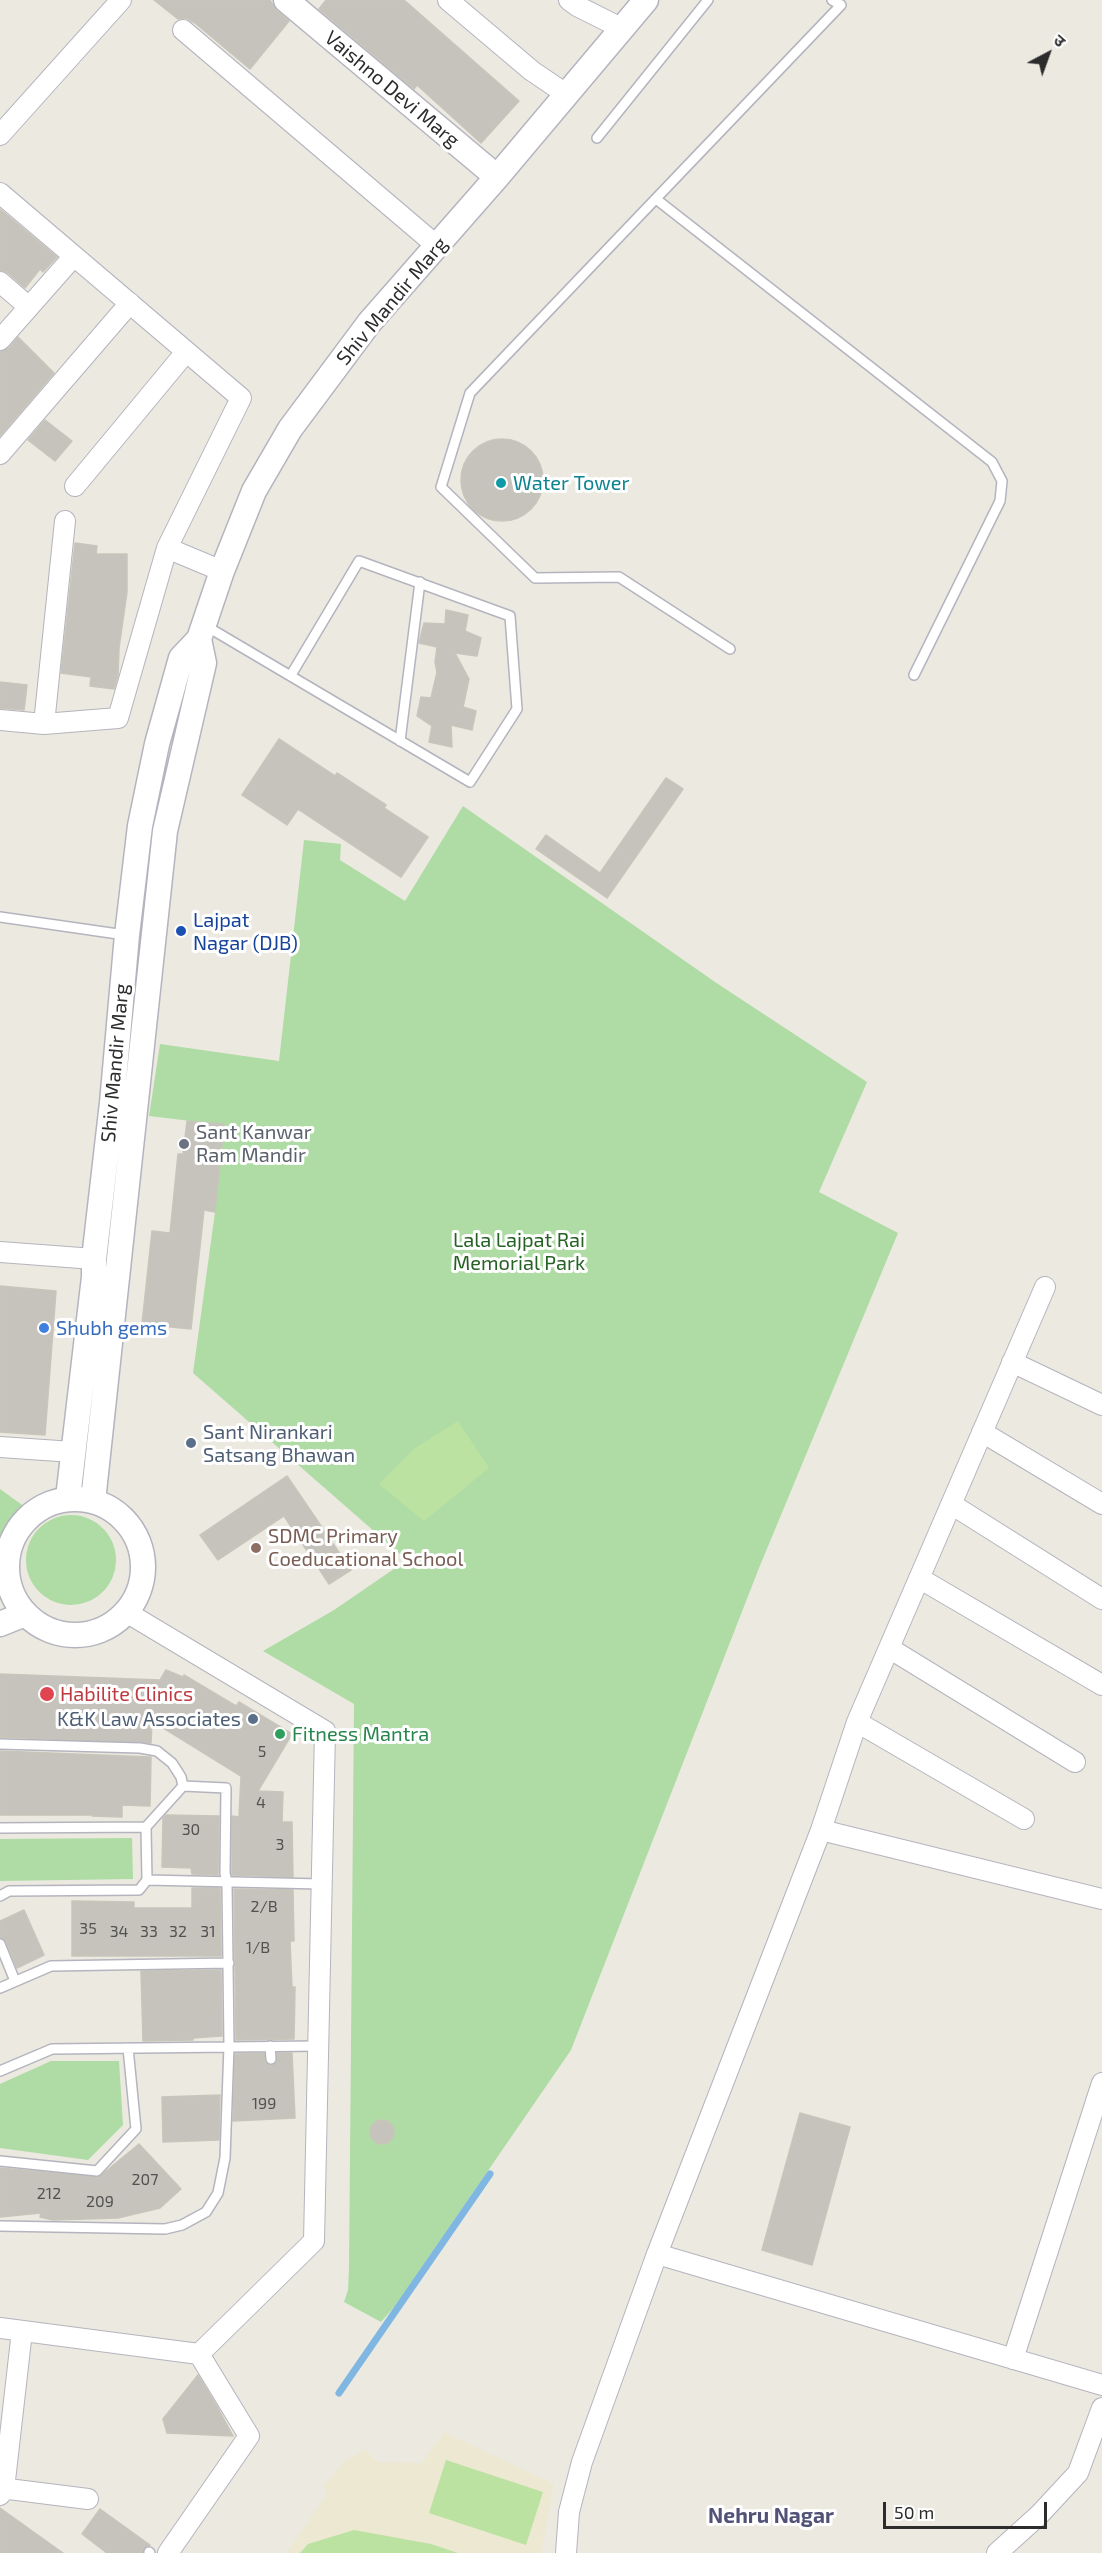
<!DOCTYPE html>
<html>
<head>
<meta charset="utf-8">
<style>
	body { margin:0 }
	#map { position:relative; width:1102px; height:2553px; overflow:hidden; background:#ece9e1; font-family:"Exo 2","Noto Sans Devanagari",sans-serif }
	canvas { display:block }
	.north { position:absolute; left:1018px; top:24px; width:60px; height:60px; -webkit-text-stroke:4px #fff; paint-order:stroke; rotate:41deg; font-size:16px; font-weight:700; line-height:24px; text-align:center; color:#2c2c2c }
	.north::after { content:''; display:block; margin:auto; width:21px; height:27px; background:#2c2c2c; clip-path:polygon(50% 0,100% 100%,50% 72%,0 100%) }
	.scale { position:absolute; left:883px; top:2502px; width:164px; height:27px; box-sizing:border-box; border:3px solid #2c2c2c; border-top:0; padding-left:8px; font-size:18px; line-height:21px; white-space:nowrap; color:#2c2c2c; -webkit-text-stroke:4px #fff; paint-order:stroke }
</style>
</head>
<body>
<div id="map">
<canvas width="1102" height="2553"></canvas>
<div class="north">उ</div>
<div class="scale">50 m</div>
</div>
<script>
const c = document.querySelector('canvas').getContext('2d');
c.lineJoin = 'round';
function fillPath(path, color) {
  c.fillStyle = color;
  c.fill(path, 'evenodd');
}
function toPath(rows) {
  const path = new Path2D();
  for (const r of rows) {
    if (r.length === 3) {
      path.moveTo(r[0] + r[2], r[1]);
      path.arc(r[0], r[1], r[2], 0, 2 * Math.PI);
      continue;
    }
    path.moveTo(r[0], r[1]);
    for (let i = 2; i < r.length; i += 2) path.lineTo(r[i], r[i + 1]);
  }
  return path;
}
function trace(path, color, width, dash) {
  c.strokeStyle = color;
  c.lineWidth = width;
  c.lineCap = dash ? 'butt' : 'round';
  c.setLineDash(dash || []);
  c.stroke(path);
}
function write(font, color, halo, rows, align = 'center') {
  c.font = font + ' "Exo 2",sans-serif';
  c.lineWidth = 6;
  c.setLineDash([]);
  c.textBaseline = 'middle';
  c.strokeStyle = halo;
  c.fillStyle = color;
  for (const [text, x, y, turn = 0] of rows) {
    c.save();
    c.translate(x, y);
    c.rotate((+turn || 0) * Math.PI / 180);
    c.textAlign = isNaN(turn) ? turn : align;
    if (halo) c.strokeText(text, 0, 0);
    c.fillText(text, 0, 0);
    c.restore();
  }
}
fillPath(toPath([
	[444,2432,554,2484,541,2553,287,2553,328,2492,323,2487,344,2461,365,2450,378,2462,422,2463]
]), '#ece8d2');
fillPath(toPath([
	[463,806,715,982,867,1082,819,1192,898,1233,759,1568,571,2050,395,2306,381,2322,344,2302,348,2290,349,2268,354,1704,263,1651,334,1610,407,1560,193,1373,215,1212,224,1125,149,1116,160,1044,279,1061,304,840,341,844,340,860,405,901],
	[0,1489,25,1507,0,1535],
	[71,1560,45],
	[132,1838,133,1879,0,1881,0,1839],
	[51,2061,119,2061,123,2125,88,2160,0,2148,0,2084]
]), '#aedca4');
fillPath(toPath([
	[458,1421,489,1468,424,1521,379,1484,415,1448],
	[446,2460,543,2492,526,2545,429,2513],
	[354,2530,431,2544,458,2553,300,2553,308,2544]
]), '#bbe2a1');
trace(toPath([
	[339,2393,490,2174]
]), '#80b7e2', 7);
const building = toPath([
	[154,0,270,0,276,10,289,21,250,69,195,23,186,18,178,19,154,0],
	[326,0,404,0,519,101,481,143,417,85,414,89,319,9,326,0],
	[0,209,57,257,43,272,40,269,25,288,8,273,0,270,0,209],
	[18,337,54,373,0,436,0,352,9,348,18,337],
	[45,420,72,441,55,461,28,440,45,420],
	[502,480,41],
	[75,543,97,546,96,554,127,554,127,592,119,648,118,675,114,689,90,686,91,677,61,673,75,543],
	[446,610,468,615,465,631,481,638,477,656,455,653,469,679,463,707,476,711,472,730,451,725,452,747,429,742,432,726,417,716,421,697,431,698,437,672,435,662,437,647,419,643,424,623,445,624,446,610],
	[0,682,27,685,24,710,0,708,0,682],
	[279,739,335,776,337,773,386,805,384,808,428,837,401,877,298,809,287,825,242,795,279,739],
	[666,778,683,789,607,898,536,849,546,835,600,873,666,778],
	[187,1121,224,1124,215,1212,204,1210,191,1329,142,1324,152,1231,170,1233,178,1154,183,1154,187,1121],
	[0,1286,56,1291,45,1435,0,1432,0,1286],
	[287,1476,351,1570,329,1584,284,1516,218,1560,200,1535,287,1476],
	[166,1670,183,1677,184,1675,236,1706,239,1702,292,1734,258,1791,283,1792,282,1822,292,1822,293,1877,232,1875,232,1816,239,1817,241,1776,152,1721,151,1743,0,1737,0,1674,160,1680,166,1670],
	[0,1751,151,1757,150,1806,122,1805,122,1817,92,1816,92,1815,0,1815,0,1751],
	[166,1815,219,1816,218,1875,192,1874,191,1868,162,1867,163,1818,166,1815],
	[192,1888,220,1888,221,1956,72,1956,72,1901,134,1902,134,1908,192,1908,192,1888],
	[234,1889,293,1890,294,1941,290,1941,292,1987,295,1987,294,2039,236,2040,234,1889],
	[24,1910,44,1955,17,1968,6,1941,0,1937,0,1921,24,1910],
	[221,1970,222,2036,193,2038,193,2040,143,2041,141,1971,221,1970],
	[264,2053,265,2062,271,2066,277,2062,277,2053,292,2053,295,2118,233,2121,235,2054,264,2053],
	[220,2095,219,2140,163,2142,162,2097,220,2095],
	[800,2113,850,2127,812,2265,762,2250,800,2113],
	[382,2132,12],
	[139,2144,181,2189,160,2208,118,2218,53,2220,40,2217,41,2213,0,2217,0,2168,99,2177,139,2144],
	[198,2375,219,2410,233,2436,167,2433,163,2419,198,2375],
	[0,2508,63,2553,0,2553,0,2508],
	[100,2509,150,2545,144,2548,142,2553,107,2553,82,2534,100,2509]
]);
fillPath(building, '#c5c3bc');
trace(building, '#c8c5ba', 1.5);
const service = toPath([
	[597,138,708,0],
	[656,199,992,462,1002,481,1000,501,914,675],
	[206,626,470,782,517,709,510,616,359,561,291,675],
	[730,649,619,577,535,578,441,487,470,393,841,5,832,0],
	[400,741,420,582],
	[0,917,125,935],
	[0,1744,140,1748,157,1751,172,1763,181,1777,183,1786],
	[0,1828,146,1827,147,1880,139,1890,9,1891,0,1896],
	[147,1880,321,1884],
	[0,1944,15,1981],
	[0,1988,51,1966,229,1963],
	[270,2046,271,2059],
	[0,2071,52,2049,318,2046],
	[0,2161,97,2171,136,2129,128,2048],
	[0,2226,165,2229,182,2225,206,2212,218,2193,225,2158,229,2046,227,1883,225,1873,226,1788,183,1786,146,1827],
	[149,2552,150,2553]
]);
const minor = toPath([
	[448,0,532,71,566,94],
	[569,0,577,6,621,28],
	[183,30,437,246],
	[0,135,121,0],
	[0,193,241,398,167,548,118,718,44,724,0,720],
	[0,282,29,307],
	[0,340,74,256],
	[0,454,130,303],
	[75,486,186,352],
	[167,548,222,571],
	[44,724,65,521],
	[0,1252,94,1259],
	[1012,1362,1102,1405],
	[982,1432,1102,1504],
	[0,1447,73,1452],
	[951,1504,1102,1599],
	[919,1578,1102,1685],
	[889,1648,1075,1762],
	[857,1722,1024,1819],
	[821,1830,1102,1899],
	[657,2254,1102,2385],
	[0,2328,199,2354,314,2241,325,1731,126,1612],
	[1013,2359,1102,2083],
	[0,2488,88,2499],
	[0,2495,4,2489,22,2331],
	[168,2553,249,2436,199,2354],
	[566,2553,569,2512,582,2462,657,2254,821,1830,857,1722,1045,1287],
	[997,2553,1039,2515,1078,2473,1102,2408]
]);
const tertiary = toPath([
	[286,0,497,177],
	[68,1498,94,1277,94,1259,112,1103,127,935,140,826,157,744,181,658,199,639,222,571,254,491,290,429,369,323,497,177,646,0],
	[75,1567,68],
	[93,1501,165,831,204,663,199,639],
	[0,1624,25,1614]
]);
trace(service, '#b4b4be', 12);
trace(minor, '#b4b4be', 22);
trace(tertiary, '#b4b4be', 27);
trace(service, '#fff', 9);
trace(minor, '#fff', 20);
trace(tertiary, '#fff', 24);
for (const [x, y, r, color] of [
	[501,483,6,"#0f9aa8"],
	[181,931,6,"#1a4fb4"],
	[184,1144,6,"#6b7280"],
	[44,1328,6,"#3f7fe0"],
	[191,1443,6,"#5c6f8a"],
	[256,1548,6,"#8d6e63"],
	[47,1694,8,"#e0444e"],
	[253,1719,6,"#5c6f8a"],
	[280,1734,6,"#2e9e5b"]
]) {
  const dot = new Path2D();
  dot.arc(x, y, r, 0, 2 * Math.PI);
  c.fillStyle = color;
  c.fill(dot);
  trace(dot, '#fff', 2);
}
write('16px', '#525250', null, [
	["5",262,1752],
	["4",261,1803],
	["30",191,1830],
	["3",280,1845],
	["2/B",264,1907],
	["35",88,1929],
	["34",119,1932],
	["33",149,1932],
	["32",178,1932],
	["31",208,1932],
	["1/B",258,1948],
	["199",264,2104],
	["207",145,2180],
	["212",49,2194],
	["209",100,2202]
]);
write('20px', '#2c2c2c', '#fff', [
	["Vaishno Devi Marg",392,89,40],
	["Shiv Mandir Marg",392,301,-50],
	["Shiv Mandir Marg",115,1063,-85]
]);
write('20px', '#0d838f', '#fff', [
	["Water Tower",513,483]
], 'left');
write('20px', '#164399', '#fff', [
	["Lajpat",193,920],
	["Nagar (DJB)",193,943]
], 'left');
write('20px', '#5b616d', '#fff', [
	["Sant Kanwar",196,1132],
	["Ram Mandir",196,1155]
], 'left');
write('20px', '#266224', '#fff', [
	["Lala Lajpat Rai",519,1240],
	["Memorial Park",519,1263]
]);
write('20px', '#366cbe', '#fff', [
	["Shubh gems",56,1328]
], 'left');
write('20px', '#4e5e75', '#fff', [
	["Sant Nirankari",203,1432],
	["Satsang Bhawan",203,1455],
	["K&K Law Associates",241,1719,"right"]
], 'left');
write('20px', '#785e54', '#fff', [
	["SDMC Primary",268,1536],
	["Coeducational School",268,1559]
], 'left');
write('20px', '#be3a42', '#fff', [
	["Habilite Clinics",60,1694]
], 'left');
write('20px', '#27864d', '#fff', [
	["Fitness Mantra",292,1734]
], 'left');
write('bold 21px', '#525278', '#fff', [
	["Nehru Nagar",771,2516]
]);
</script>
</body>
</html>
